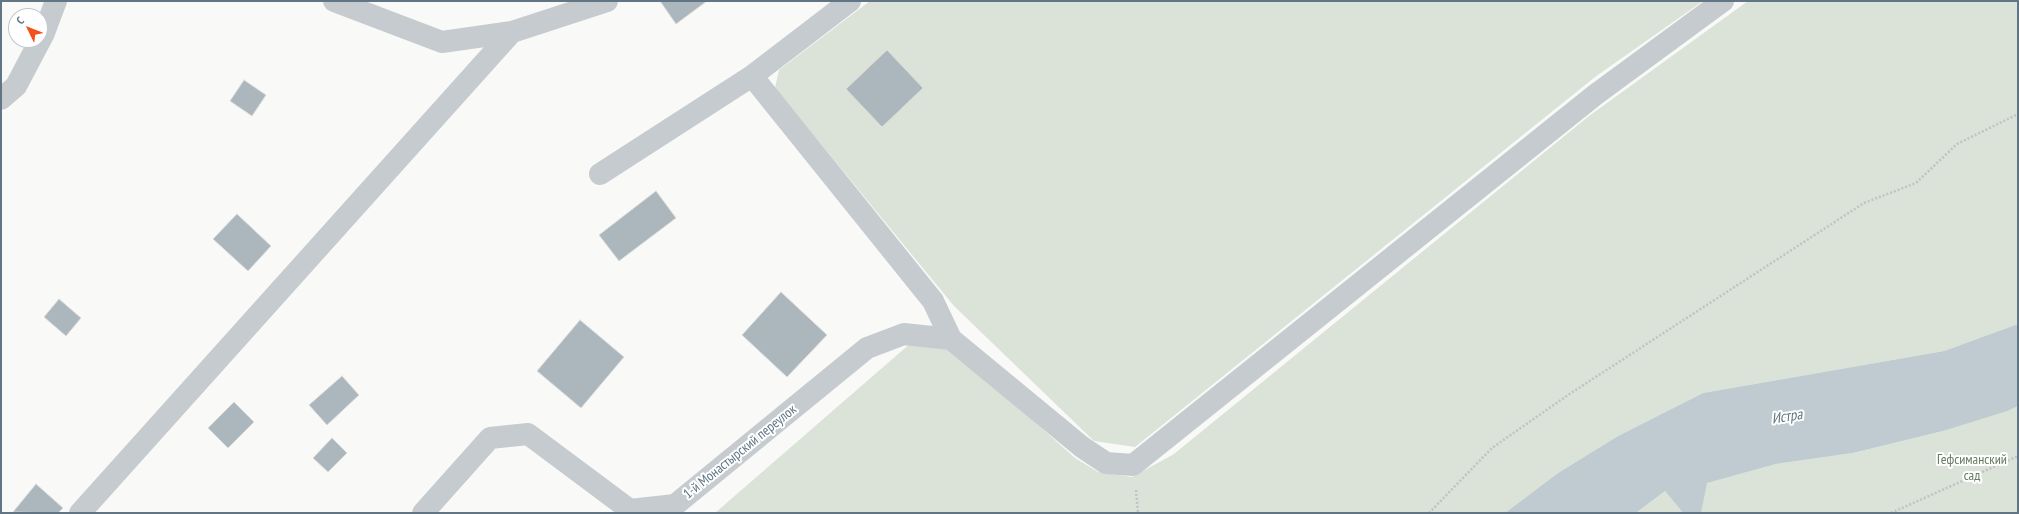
<!DOCTYPE html>
<html>
<head>
<meta charset="utf-8">
<style>
	body { margin:0 }
	#map { position:relative; width:2019px; height:514px; overflow:hidden; background:#f9f9f7; font-family:"PT Sans Narrow",sans-serif }
	canvas { display:block }
	.frame { position:absolute; inset:0; border:2px solid #617585; pointer-events:none }
	.north { position:absolute; left:8px; top:8px; width:40px; height:40px; box-sizing:border-box; background:#fff; border:1px solid #c0c8ce; border-radius:50%; rotate:313deg; font-size:11px; font-weight:700; line-height:16px; text-align:center; color:#617585 }
	.north::after { content:''; display:block; margin:auto; width:14px; height:18px; background:#f4501c; clip-path:polygon(50% 0,100% 100%,50% 72%,0 100%) }
</style>
</head>
<body>
<div id="map">
<canvas width="2019" height="514"></canvas>
<div class="frame"></div>
<div class="north">С</div>
</div>
<script>
const c = document.querySelector('canvas').getContext('2d');
c.lineJoin = 'round';
function fillPath(path, color) {
  c.fillStyle = color;
  c.fill(path, 'evenodd');
}
function toPath(rows) {
  const path = new Path2D();
  for (const r of rows) {
    path.moveTo(r[0], r[1]);
    for (let i = 2; i < r.length; i += 2) path.lineTo(r[i], r[i + 1]);
  }
  return path;
}
function trace(path, color, width, dash) {
  c.strokeStyle = color;
  c.lineWidth = width;
  c.lineCap = dash ? 'butt' : 'round';
  c.setLineDash(dash || []);
  c.stroke(path);
}
function write(font, color, halo, rows, align = 'center') {
  c.font = font + ' "PT Sans Narrow",sans-serif';
  c.lineWidth = 4;
  c.setLineDash([]);
  c.textBaseline = 'middle';
  c.strokeStyle = halo;
  c.fillStyle = color;
  for (const [text, x, y, turn = 0] of rows) {
    c.save();
    c.translate(x, y);
    c.rotate((+turn || 0) * Math.PI / 180);
    c.textAlign = isNaN(turn) ? turn : align;
    if (halo) c.strokeText(text, 0, 0);
    c.fillText(text, 0, 0);
    c.restore();
  }
}
fillPath(toPath([
	[870,1,1703,1,1595,77,1135,447,1094,441,954,306,775,88,779,70],
	[1748,1,2018,1,2018,324,1944,351,1703,393,1618,436,1558,473,1505,513,715,513,912,342,941,342,963,358,1075,458,1098,472,1132,477,1174,454,1589,116],
	[2018,406,2018,513,1701,513,1706,483,1776,464,1853,453,1943,431],
	[1665,491,1683,513,1636,513]
]), '#dbe2d7');
fillPath(toPath([
	[2018,324,2018,406,2007,411,1943,431,1853,453,1776,464,1707,483,1701,513,1683,513,1665,491,1636,513,1505,513,1558,473,1618,436,1703,393,1944,351]
]), '#bfcbd0');
const building = toPath([
	[660,1,707,1,676,24,660,1],
	[887,50,923,88,882,127,846,89,887,50],
	[244,80,266,95,252,116,230,101,244,80],
	[656,191,676,218,619,261,599,235,656,191],
	[237,214,271,246,248,271,213,239,237,214],
	[781,292,827,335,787,377,742,335,781,292],
	[59,299,81,318,66,336,44,317,59,299],
	[580,320,624,357,581,408,537,371,580,320],
	[342,376,359,395,327,425,309,405,342,376],
	[234,402,254,422,228,448,208,428,234,402],
	[332,438,347,453,328,472,313,458,332,438],
	[36,484,63,508,58,513,13,512,36,484]
]);
fillPath(building, '#acb6bd');
trace(building, '#dbdbd9', 1);
trace(toPath([
	[1136,490,1138,513],
	[1429,513,1492,448,1568,395,1864,203,1916,183,1957,144,2018,114],
	[1891,513,2018,456]
]), '#c0c3c5', 2.5, [2, 2]);
trace(toPath([
	[334,1,442,42,512,32],
	[752,76,933,301,951,339,1082,447,1106,463,1133,465,1595,95,1723,1],
	[1,99,16,86,44,33,56,1],
	[600,174,752,76,850,1],
	[80,513,512,32,607,1],
	[423,513,490,438,528,434,630,510,675,505,867,348,904,334,951,339]
]), '#c6cbcf', 22);
write('14px', '#617585', '#fff', [
	["1-й Монастырский переулок",740,452,-39]
]);
write('14px', '#667b61', '#fff', [
	["Гефсиманский",1972,460],
	["сад",1972,476]
]);
write('italic 15px', '#5d757e', '#fff', [
	["Истра",1787,417,-9]
]);
</script>
</body>
</html>
